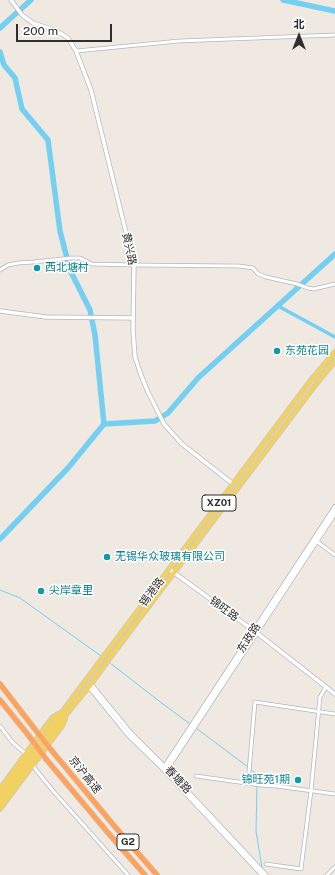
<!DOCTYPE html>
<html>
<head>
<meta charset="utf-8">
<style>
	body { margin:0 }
	#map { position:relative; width:335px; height:875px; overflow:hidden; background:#efe9e1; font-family:"Public Sans","Noto Sans SC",sans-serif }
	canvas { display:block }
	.north { position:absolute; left:279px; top:16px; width:40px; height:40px; -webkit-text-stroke:3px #fff; paint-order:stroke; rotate:0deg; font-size:11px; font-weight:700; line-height:16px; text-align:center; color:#2e2e2e }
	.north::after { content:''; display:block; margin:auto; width:14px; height:18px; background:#2e2e2e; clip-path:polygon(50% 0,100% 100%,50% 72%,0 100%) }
	.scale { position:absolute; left:16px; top:24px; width:96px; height:18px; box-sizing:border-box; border:2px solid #2e2e2e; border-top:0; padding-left:5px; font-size:12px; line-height:14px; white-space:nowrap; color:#2e2e2e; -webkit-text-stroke:3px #fff; paint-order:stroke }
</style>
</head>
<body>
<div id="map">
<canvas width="335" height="875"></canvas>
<div class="north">北</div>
<div class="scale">200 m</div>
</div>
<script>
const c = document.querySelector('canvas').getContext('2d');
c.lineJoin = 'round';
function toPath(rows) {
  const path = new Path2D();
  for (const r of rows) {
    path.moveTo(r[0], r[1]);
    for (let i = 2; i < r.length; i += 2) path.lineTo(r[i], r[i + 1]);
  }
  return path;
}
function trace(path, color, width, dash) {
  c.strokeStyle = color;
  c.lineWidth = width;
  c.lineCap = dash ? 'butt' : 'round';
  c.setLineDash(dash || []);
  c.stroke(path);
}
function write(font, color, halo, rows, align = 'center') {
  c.font = font + ' "Public Sans","Noto Sans SC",sans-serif';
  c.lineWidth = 3;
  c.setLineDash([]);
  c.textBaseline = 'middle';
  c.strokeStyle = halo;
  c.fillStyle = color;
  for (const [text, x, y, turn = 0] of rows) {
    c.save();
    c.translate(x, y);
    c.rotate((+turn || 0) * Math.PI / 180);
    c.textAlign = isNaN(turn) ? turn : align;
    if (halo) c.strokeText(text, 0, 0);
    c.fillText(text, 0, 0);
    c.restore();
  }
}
trace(toPath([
	[0,590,20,598,101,656],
	[110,663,163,704,190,724],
	[196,728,248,767],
	[250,769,256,774,257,783],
	[257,786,256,831,262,868]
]), '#75cff0', 1);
trace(toPath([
	[278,306,335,337]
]), '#75cff0', 3.5);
trace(toPath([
	[283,0,335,11],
	[0,28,31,0],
	[0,52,4,65,15,78,22,109,48,140,60,231,70,270,90,310,95,335,104,424],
	[0,539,68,468,104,424,155,421,168,413,198,378,335,254]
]), '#75cff0', 5.5);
const minor = toPath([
	[76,51,179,41,335,35],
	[0,270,8,265,18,263,34,262,71,258,80,258,92,264,134,265,239,266,253,268,258,274,266,277,297,284,308,288,314,289,335,284],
	[315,540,335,555],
	[0,726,12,742,26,754],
	[32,764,36,770,54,792,128,875],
	[196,776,260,785,276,786,335,794],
	[248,783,255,702,335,714],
	[266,864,301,869,311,791,320,697,326,687],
	[327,875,335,867]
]);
const tertiary = toPath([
	[11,0,22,15,33,23,57,31,68,38,76,51,91,90,134,265,133,330,135,357,141,375,148,392,164,424,182,444,233,484],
	[0,311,46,317,133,318],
	[169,569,257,633,335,694],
	[91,684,131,733,165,767,266,875],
	[89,687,128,735,163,769,262,875]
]);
const secondary = toPath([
	[163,769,335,507],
	[165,771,167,769,335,513]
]);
const primary = toPath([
	[0,789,52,718,58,714],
	[0,796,56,721,62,712,311,380,335,352],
	[0,802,59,723,91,684,109,659,316,384,335,361],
	[0,809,62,726,65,719]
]);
const motorway = toPath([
	[0,684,34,728],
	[0,700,29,736],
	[52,751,116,828,157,875],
	[46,759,109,834,145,875]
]);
trace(minor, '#b4b7c1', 4.5);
trace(tertiary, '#b4b7c1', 5);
trace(secondary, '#b4b7c1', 5.5);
trace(primary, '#c9c9c9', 6);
trace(motorway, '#c9c9c9', 6);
trace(minor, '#fff', 3);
trace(tertiary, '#fff', 3.5);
trace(secondary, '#fff', 4);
trace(primary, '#f2d163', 4.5);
trace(motorway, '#ffa35c', 5);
const motorwayBridge = toPath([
	[34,728,52,751],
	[29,736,46,759]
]);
trace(motorwayBridge, '#c9c9c9', 6, []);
trace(motorwayBridge, '#ffa35c', 5);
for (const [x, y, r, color] of [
	[37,268,4,"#0f9aa8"],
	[277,351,4,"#0f9aa8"],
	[107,557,4,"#0f9aa8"],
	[41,591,4,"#0f9aa8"],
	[298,780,4,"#0f9aa8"]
]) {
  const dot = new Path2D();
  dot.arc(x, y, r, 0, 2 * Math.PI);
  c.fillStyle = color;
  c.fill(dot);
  trace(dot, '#fff', 1.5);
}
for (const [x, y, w] of [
	[219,503,34],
	[128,842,22]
]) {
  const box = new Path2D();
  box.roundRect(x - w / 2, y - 8, w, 16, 3);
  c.fillStyle = '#fff';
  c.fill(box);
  trace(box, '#2e2e2e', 1);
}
write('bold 10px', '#2e2e2e', null, [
	["XZ01",219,503],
	["G2",128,842]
]);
write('11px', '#2e2e2e', '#fff', [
	["黄兴路",129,249,78],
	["锡港路",152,592,-53],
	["锦旺路",224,609,36],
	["东政路",249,638,-57],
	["京沪高速",85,775,51],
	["春塘路",178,780,47]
]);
write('11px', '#0d838f', '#fff', [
	["西北塘村",45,268],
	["东苑花园",285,351],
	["无锡华众玻璃有限公司",115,557],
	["尖岸章里",49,591],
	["锦旺苑1期",290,780,"right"]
], 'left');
</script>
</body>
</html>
